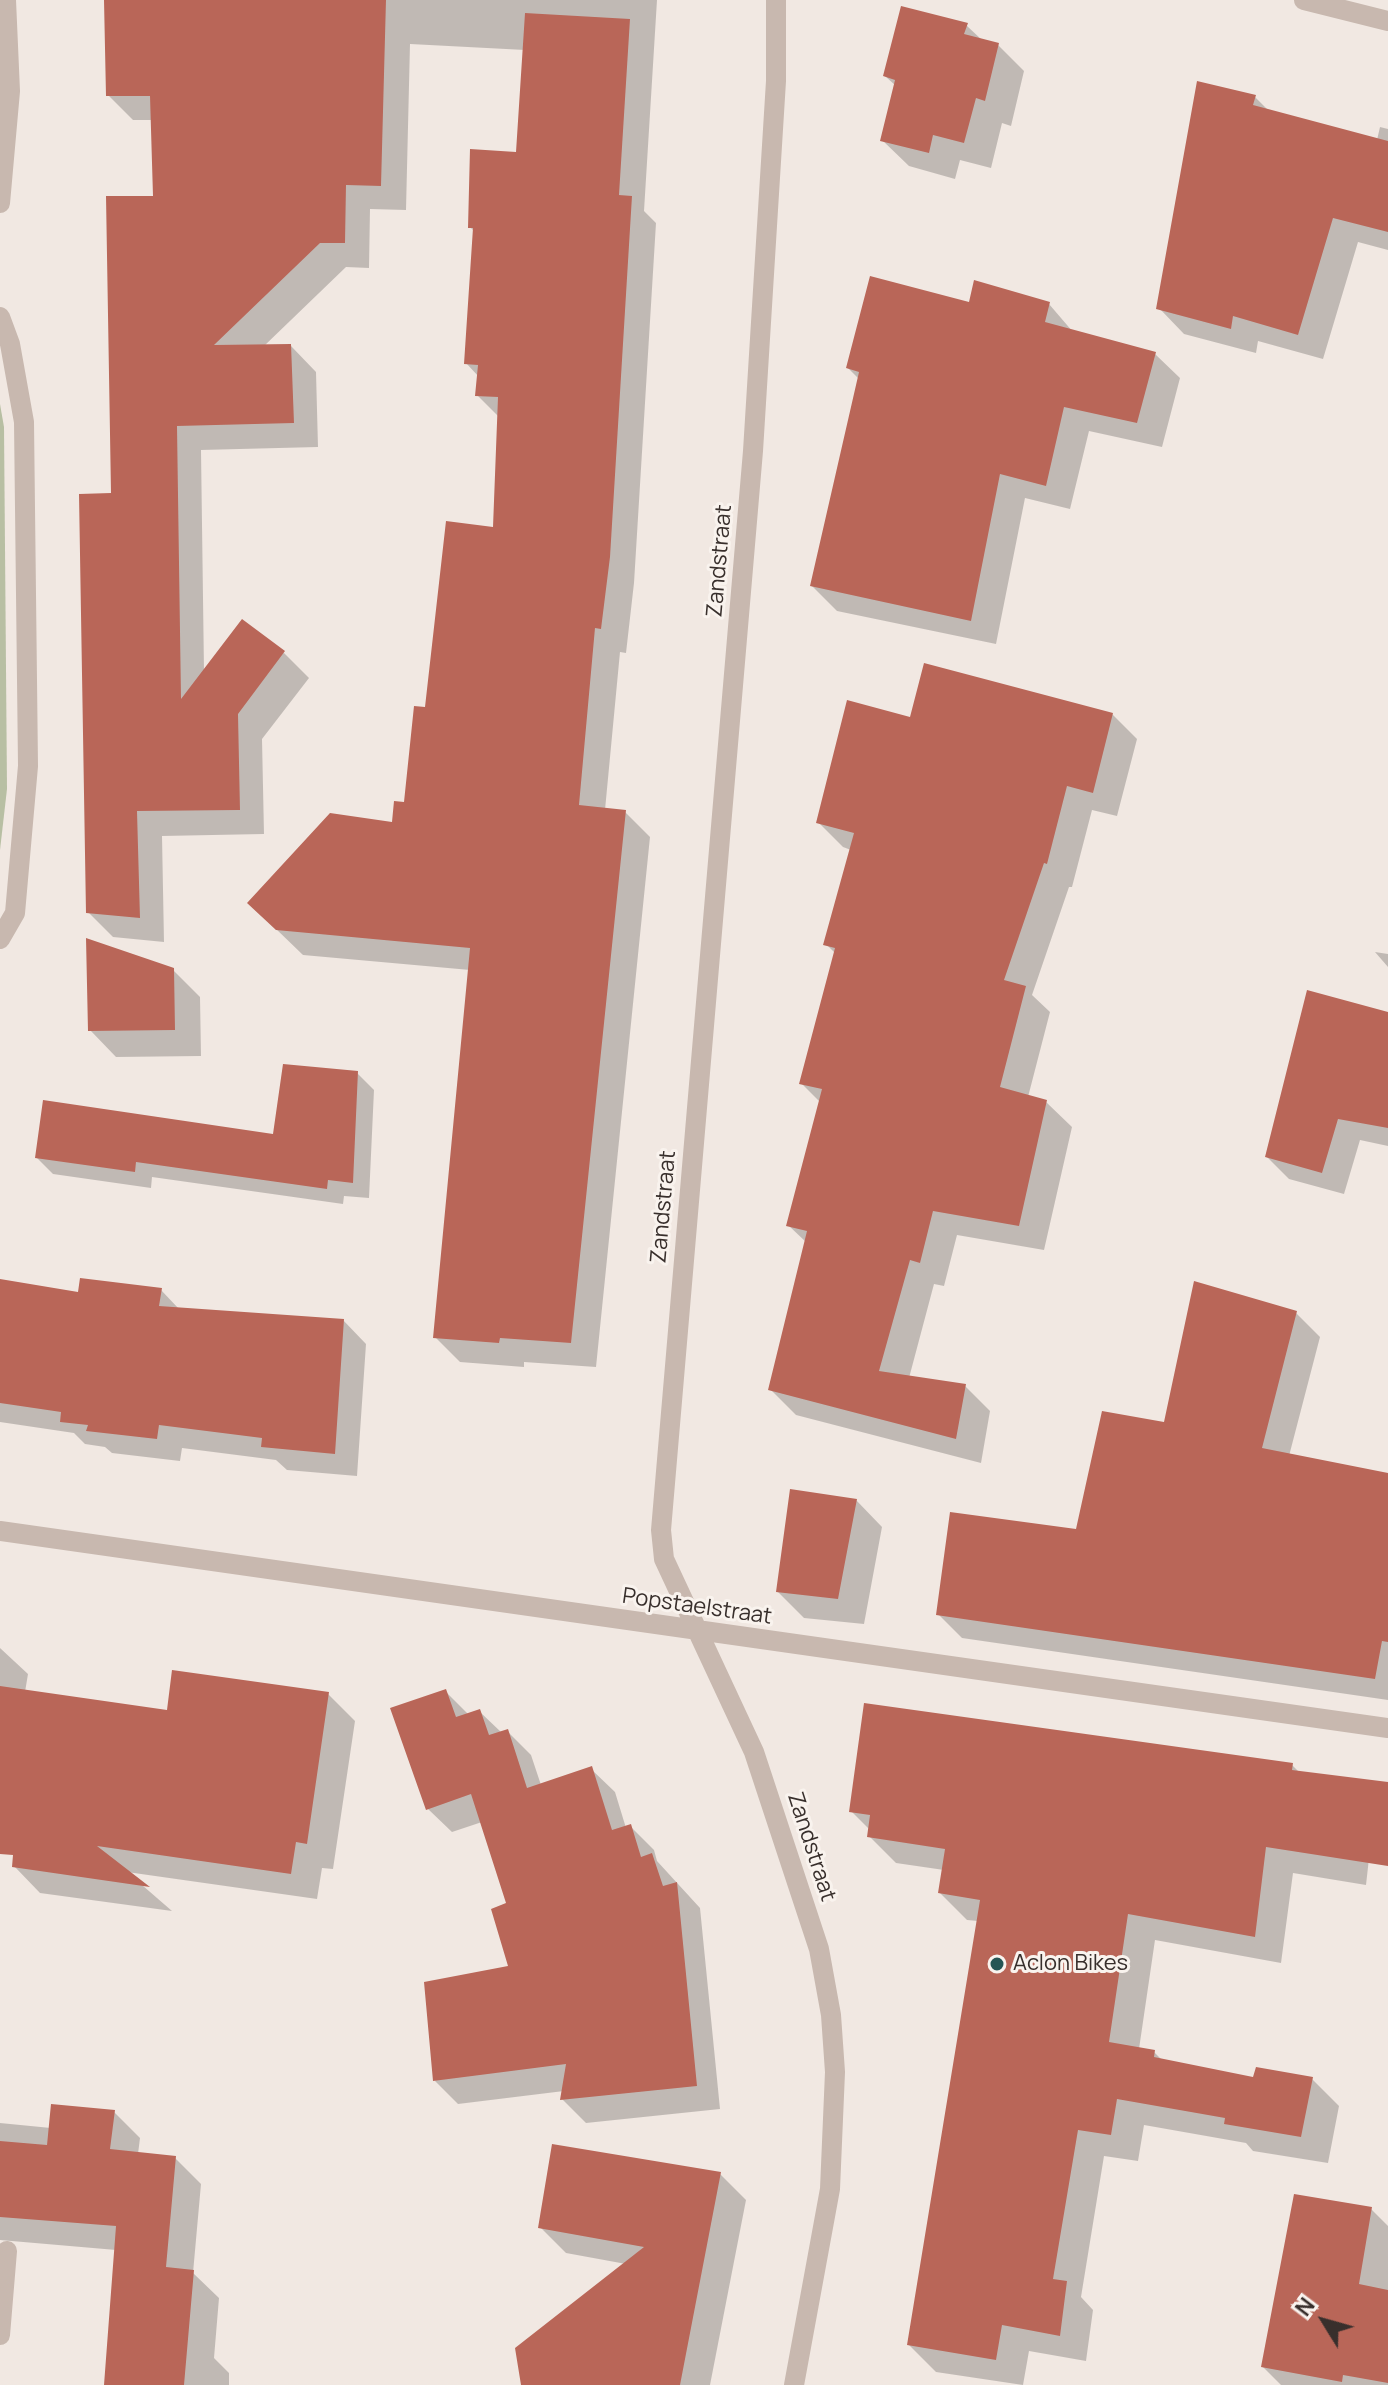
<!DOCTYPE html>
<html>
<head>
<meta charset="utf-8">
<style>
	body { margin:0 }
	#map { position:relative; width:1388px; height:2385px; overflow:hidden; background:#f1e8e2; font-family:Manrope,sans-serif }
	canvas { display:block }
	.north { position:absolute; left:1284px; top:2281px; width:80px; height:80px; -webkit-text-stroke:6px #f9f3ee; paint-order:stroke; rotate:307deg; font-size:22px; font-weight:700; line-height:32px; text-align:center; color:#382f2c }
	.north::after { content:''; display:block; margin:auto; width:28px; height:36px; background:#382f2c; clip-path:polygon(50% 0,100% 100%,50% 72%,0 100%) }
</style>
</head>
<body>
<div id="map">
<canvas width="1388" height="2385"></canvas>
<div class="north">N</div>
</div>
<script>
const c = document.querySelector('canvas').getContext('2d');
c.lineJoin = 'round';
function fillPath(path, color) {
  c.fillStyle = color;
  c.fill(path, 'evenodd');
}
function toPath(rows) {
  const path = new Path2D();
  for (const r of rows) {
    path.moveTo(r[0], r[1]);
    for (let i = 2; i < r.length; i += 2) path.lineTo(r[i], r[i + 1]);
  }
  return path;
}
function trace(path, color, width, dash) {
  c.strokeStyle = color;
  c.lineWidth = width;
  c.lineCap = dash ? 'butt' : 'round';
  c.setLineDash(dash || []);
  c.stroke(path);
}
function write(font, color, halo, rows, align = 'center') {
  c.font = font + ' Manrope,sans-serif';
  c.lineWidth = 6;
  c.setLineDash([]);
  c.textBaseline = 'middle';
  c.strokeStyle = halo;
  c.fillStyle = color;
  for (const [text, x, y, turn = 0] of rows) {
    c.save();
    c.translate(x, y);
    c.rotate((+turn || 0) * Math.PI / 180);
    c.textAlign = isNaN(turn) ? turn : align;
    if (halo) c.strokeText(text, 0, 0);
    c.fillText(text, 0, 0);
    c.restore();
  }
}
fillPath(toPath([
	[0,404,4,427,7,789,0,850]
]), '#b8bfa3');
fillPath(toPath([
	[106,0,657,0,644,211,656,223,634,583,626,653,620,652,605,810,625,812,650,837,596,1367,524,1362,524,1367,460,1362,435,1337,470,970,303,955,275,928,394,824,406,804,427,709,495,529,499,417,477,395,479,377,466,363,475,232,470,227,518,154,525,50,410,44,406,210,370,209,369,268,346,267,263,347,291,346,316,372,318,447,201,450,204,671,284,653,309,678,262,739,264,834,162,836,164,942,113,937,88,912,113,495,155,198,153,120,133,120,108,95],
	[966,25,983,41,998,45,1024,71,1011,126,1002,123,991,168,960,160,955,179,909,166,882,140,896,86,885,76],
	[1255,97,1269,111,1377,140,1380,127,1388,129,1388,250,1358,242,1323,359,1258,341,1256,353,1184,334,1159,308],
	[970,304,1049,304,1073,332,1155,354,1180,378,1162,447,1089,431,1070,509,1025,498,996,644,837,611,812,586,859,379,848,368],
	[1112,714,1137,739,1117,816,1092,810,1072,887,1069,887,1032,995,1050,1012,1028,1097,1046,1102,1072,1127,1044,1250,957,1235,944,1286,934,1284,909,1378,965,1386,990,1411,981,1463,796,1415,771,1390,807,1243,788,1225,820,1102,801,1083,836,954,826,944,851,850,843,847,818,822,912,719],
	[1375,952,1388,954,1388,967],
	[173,970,200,997,201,1056,116,1057,90,1030],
	[1388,1014,1388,1146,1360,1140,1344,1194,1289,1179,1267,1157],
	[357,1073,374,1090,369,1198,344,1196,343,1204,152,1177,151,1188,53,1174,37,1158,274,1136],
	[0,1282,80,1294,161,1290,179,1309,343,1320,366,1344,357,1476,287,1470,276,1460,182,1448,180,1461,112,1453,105,1447,85,1444,74,1433,0,1422],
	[1296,1313,1320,1337,1289,1456,1388,1475,1388,1700,962,1638,938,1614,1078,1531,1166,1424],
	[856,1500,882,1527,864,1624,804,1618,778,1592],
	[0,1648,28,1674,25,1692,169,1713,328,1694,355,1721,333,1869,322,1868,317,1899,127,1872,172,1911,40,1893,14,1866,18,1832,0,1830],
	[446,1692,469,1715,480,1712,502,1733,507,1731,531,1755,541,1785,591,1769,615,1792,626,1828,630,1826,654,1850,657,1861,700,1908,720,2109,586,2123,562,2099,564,2091,458,2104,435,2081,511,1967,508,1904,482,1822,452,1832,428,1809],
	[1292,1765,1300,1773,1375,1805,1366,1885,1293,1873,1281,1963,1155,1940,1139,2049,1154,2052,1163,2061,1254,2080,1312,2079,1339,2106,1328,2163,1253,2151,1246,2143,1144,2125,1138,2161,1104,2156,1081,2297,1093,2310,1086,2361,1029,2351,1023,2385,936,2372,909,2345,978,1921,967,1920,940,1893,944,1870,896,1863,869,1836,870,1830,851,1811],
	[114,2112,140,2138,138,2154,175,2158,201,2184,193,2273,219,2298,214,2358,229,2373,229,2385,105,2385,116,2250,0,2240,0,2123,51,2128],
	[720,2174,746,2200,710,2385,523,2385,626,2264,566,2253,540,2227],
	[1371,2209,1388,2226,1388,2385,1281,2385,1263,2367]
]), '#0003');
fillPath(toPath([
	[104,0,386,0,381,186,346,185,345,243,320,243,214,345,291,344,294,423,177,426,181,699,242,619,285,651,238,714,240,810,137,811,140,918,86,913,79,494,111,493,106,196,153,196,150,96,106,96],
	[901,6,968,23,964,34,999,43,985,101,976,98,964,143,933,135,929,153,880,141,895,80,883,76],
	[525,13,630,19,619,195,632,196,610,557,601,629,595,628,579,805,626,810,571,1343,500,1338,499,1343,433,1338,470,948,276,930,247,903,330,813,392,822,394,801,404,802,414,706,425,707,446,521,493,527,498,397,475,396,478,365,464,364,473,228,468,228,470,149,516,152],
	[1197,81,1256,95,1253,105,1388,141,1388,232,1333,218,1298,335,1233,316,1231,329,1156,309],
	[870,276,969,302,974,280,1050,302,1045,322,1156,352,1137,423,1064,407,1046,486,1000,474,971,621,810,586,859,372,846,368],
	[924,663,1113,713,1093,793,1067,786,1047,864,1044,863,1004,980,1026,986,1000,1087,1047,1100,1019,1226,933,1211,920,1263,910,1260,879,1371,966,1384,956,1439,768,1390,807,1231,786,1226,822,1089,799,1084,835,948,823,945,854,833,816,823,847,700,910,717],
	[86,938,174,968,175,1030,88,1031],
	[1307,990,1388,1012,1388,1128,1338,1119,1322,1173,1265,1157],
	[283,1064,358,1071,353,1183,328,1180,327,1189,136,1162,135,1172,35,1158,43,1100,273,1134],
	[80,1278,162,1288,159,1306,344,1319,335,1454,261,1447,262,1438,159,1425,157,1439,86,1431,88,1425,60,1422,61,1412,0,1403,0,1279,78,1292],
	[1194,1281,1297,1311,1262,1448,1388,1473,1388,1642,1382,1641,1375,1679,936,1615,950,1512,1076,1529,1102,1411,1164,1422],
	[790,1489,857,1499,838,1599,776,1592],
	[172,1670,329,1692,307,1844,296,1842,291,1874,97,1846,150,1887,12,1867,13,1855,0,1854,0,1686,167,1710],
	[446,1689,456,1717,480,1709,489,1735,508,1729,527,1788,592,1766,612,1830,631,1824,641,1857,652,1853,663,1886,677,1882,697,2086,560,2100,566,2064,433,2081,424,1982,508,1966,491,1909,506,1903,471,1794,426,1810,390,1708],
	[864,1703,1293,1763,1292,1770,1388,1782,1388,1866,1266,1847,1255,1937,1128,1914,1109,2042,1155,2050,1154,2057,1253,2077,1256,2067,1313,2077,1301,2137,1224,2124,1225,2118,1117,2099,1111,2135,1078,2130,1053,2279,1067,2281,1060,2336,1002,2325,996,2360,907,2345,980,1900,938,1893,945,1849,867,1837,870,1815,849,1812],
	[51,2104,115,2110,110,2149,176,2156,166,2267,194,2270,184,2385,104,2385,116,2226,0,2217,0,2141,47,2145],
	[552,2144,721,2172,680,2385,521,2385,515,2348,644,2247,538,2228],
	[1294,2194,1372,2207,1359,2284,1388,2290,1388,2383,1343,2375,1342,2382,1261,2367]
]), '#b96658');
trace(toPath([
	[776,0,776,81,753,451,661,1530,664,1559,754,1752,819,1949,831,2015,835,2072,830,2189,794,2385],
	[1304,0,1388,21],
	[0,203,10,91,6,0],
	[0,317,10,344,24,422,28,766,15,913,0,939],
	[0,1531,1388,1728],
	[0,2335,7,2251]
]), '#c8b8af', 20);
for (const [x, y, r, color] of [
	[997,1964,8,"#265554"]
]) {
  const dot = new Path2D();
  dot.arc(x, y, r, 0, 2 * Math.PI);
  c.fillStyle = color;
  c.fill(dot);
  trace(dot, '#f9f3ee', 3);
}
write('22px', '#382f2c', '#f9f3ee', [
	["Zandstraat",720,561,-85],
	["Zandstraat",664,1207,-85],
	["Popstaelstraat",697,1607,8],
	["Zandstraat",811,1847,72]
]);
write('22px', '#382f2c', '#f9f3ee', [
	["Aclon Bikes",1013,1964]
], 'left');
</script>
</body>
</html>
